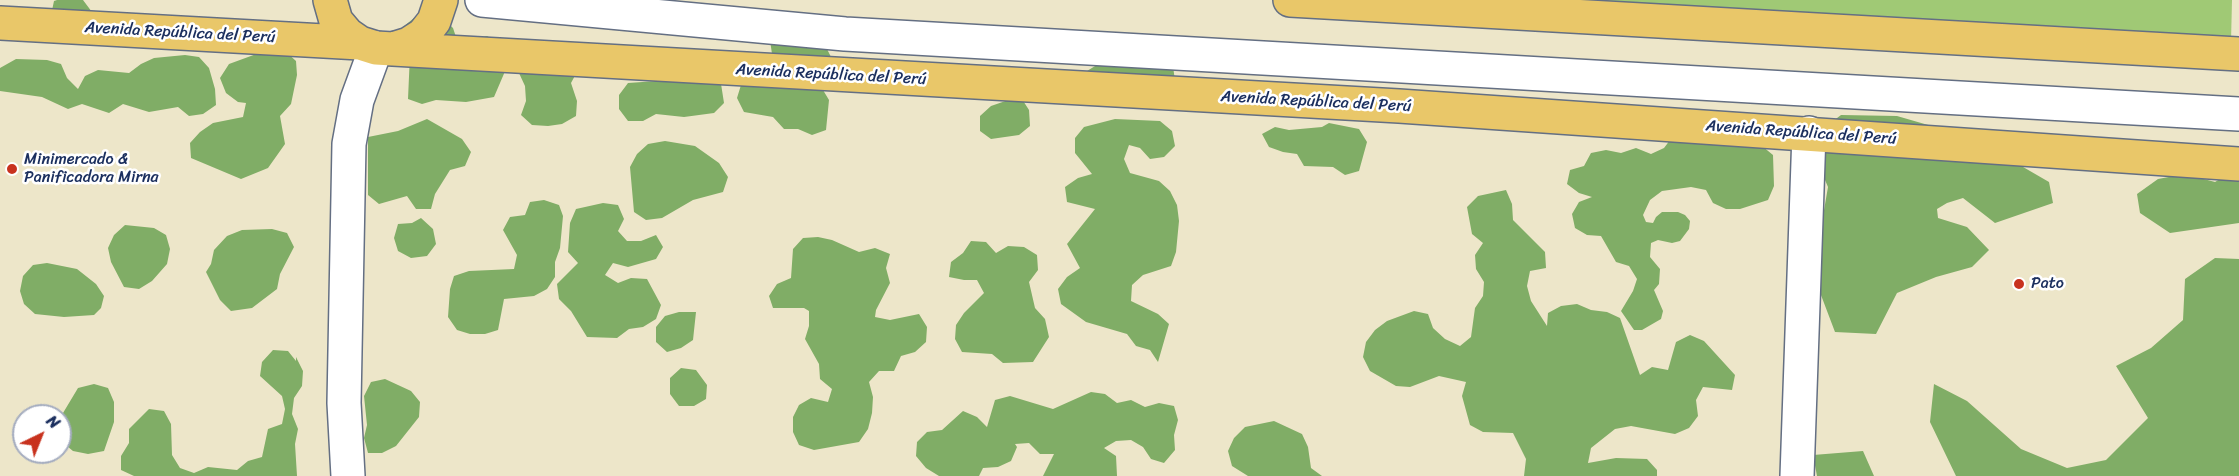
<!DOCTYPE html>
<html>
<head>
<meta charset="utf-8">
<style>
	body { margin:0 }
	#map { position:relative; width:2239px; height:476px; overflow:hidden; background:#ede6c9; font-family:Sriracha,sans-serif }
	canvas { display:block }
	.north { position:absolute; left:12px; top:404px; width:60px; height:60px; box-sizing:border-box; background:#fff; border:2px solid #a4acbf; border-radius:50%; rotate:43deg; font-size:16px; font-weight:700; line-height:24px; text-align:center; color:#1b2f5e }
	.north::after { content:''; display:block; margin:auto; width:21px; height:27px; background:#c8321e; clip-path:polygon(50% 0,100% 100%,50% 72%,0 100%) }
</style>
</head>
<body>
<div id="map">
<canvas width="2239" height="476"></canvas>
<div class="north">N</div>
</div>
<script>
const c = document.querySelector('canvas').getContext('2d');
c.lineJoin = 'round';
function fillPath(path, color) {
  c.fillStyle = color;
  c.fill(path, 'evenodd');
}
function toPath(rows) {
  const path = new Path2D();
  for (const r of rows) {
    path.moveTo(r[0], r[1]);
    for (let i = 2; i < r.length; i += 2) path.lineTo(r[i], r[i + 1]);
  }
  return path;
}
function trace(path, color, width, dash) {
  c.strokeStyle = color;
  c.lineWidth = width;
  c.lineCap = dash ? 'butt' : 'round';
  c.setLineDash(dash || []);
  c.stroke(path);
}
function write(font, color, halo, rows, align = 'center') {
  c.font = font + ' Sriracha,sans-serif';
  c.lineWidth = 5;
  c.setLineDash([]);
  c.textBaseline = 'middle';
  c.strokeStyle = halo;
  c.fillStyle = color;
  for (const [text, x, y, turn = 0] of rows) {
    c.save();
    c.translate(x, y);
    c.rotate((+turn || 0) * Math.PI / 180);
    c.textAlign = isNaN(turn) ? turn : align;
    if (halo) c.strokeText(text, 0, 0);
    c.fillText(text, 0, 0);
    c.restore();
  }
}
fillPath(toPath([
	[1462,0,2232,0,2231,42]
]), '#a0c975');
fillPath(toPath([
	[57,0,83,0,92,12,51,15,54,1],
	[428,16,443,18,453,28,458,43,487,36,502,44,506,69,494,97,466,102,436,100,422,104,408,99,410,54,403,27,414,18],
	[770,40,827,49,834,63,832,78,823,90,829,100,826,130,812,135,798,129,784,129,773,117,744,112,737,98,741,85,767,68,772,54],
	[270,49,285,51,296,61,297,75,291,104,280,116,285,144,268,168,241,179,191,158,190,143,200,132,213,123,243,117,246,103,238,102,226,93,220,78,229,64],
	[185,55,199,57,209,68,215,89,216,105,203,114,189,116,178,107,149,112,123,104,109,113,82,104,68,109,42,97,0,91,0,68,16,59,47,60,61,64,67,78,78,89,85,76,98,70,129,73,141,64,154,58],
	[521,59,578,70,571,83,577,101,576,116,562,124,548,126,532,125,521,115,526,101,525,86,519,73],
	[1100,63,1173,66,1175,81,1089,85,1087,71],
	[668,71,719,71,724,103,714,113,684,117,656,114,643,121,628,121,619,109,619,95,628,83,657,81],
	[1020,96,1029,110,1030,126,1019,135,991,139,980,131,980,116,991,106],
	[1841,115,1897,116,1973,138,2049,182,2053,203,1995,223,1963,198,1947,203,1937,209,1938,218,1967,227,1989,250,1972,267,1936,277,1897,293,1876,334,1835,332,1813,274,1828,187,1808,140],
	[427,119,462,139,471,152,465,166,450,170,435,194,431,209,416,209,407,196,379,204,368,195,368,137,398,131],
	[1115,119,1160,121,1172,131,1175,146,1164,157,1150,159,1140,148,1129,145,1124,159,1130,173,1159,181,1170,191,1177,205,1179,221,1176,252,1171,266,1143,275,1132,285,1131,301,1158,314,1169,324,1158,362,1150,350,1136,346,1127,334,1086,322,1061,304,1058,289,1067,277,1080,268,1067,244,1095,209,1067,202,1065,187,1078,178,1092,174,1075,153,1075,138,1084,127],
	[1329,123,1359,129,1367,142,1359,171,1345,175,1333,167,1304,166,1297,154,1283,152,1269,147,1262,134,1275,127,1289,130,1322,127],
	[1673,136,1762,146,1773,155,1774,186,1768,200,1740,209,1726,209,1713,203,1706,190,1691,187,1662,191,1650,200,1643,215,1646,222,1653,223,1656,217,1662,212,1678,212,1685,215,1690,221,1689,229,1680,241,1672,243,1658,240,1651,243,1650,257,1660,269,1659,284,1654,290,1663,311,1661,319,1642,330,1634,330,1621,311,1633,291,1637,279,1629,266,1616,262,1601,236,1587,235,1575,228,1572,214,1579,202,1592,197,1579,193,1567,184,1570,170,1584,166,1591,153,1606,150,1621,153,1636,148,1651,154,1664,148],
	[665,141,695,146,719,163,728,177,723,192,693,200,662,218,646,220,634,212,630,167,637,154,648,144],
	[2239,168,2239,223,2170,233,2140,213,2137,194,2158,179,2185,174,2215,182],
	[1506,190,1512,204,1513,220,1545,252,1546,268,1530,271,1527,286,1531,301,1547,326,1548,313,1561,306,1577,304,1591,310,1607,312,1620,318,1640,375,1652,367,1668,370,1676,342,1690,335,1704,341,1735,375,1732,390,1703,387,1696,400,1698,416,1689,428,1675,434,1631,426,1615,429,1591,448,1588,463,1616,458,1647,459,1657,470,1657,476,1524,476,1526,459,1513,433,1483,432,1470,425,1462,396,1466,382,1439,376,1410,387,1396,386,1370,371,1363,357,1366,342,1375,330,1387,321,1414,311,1428,314,1433,328,1445,339,1460,346,1471,337,1475,308,1483,296,1484,282,1476,269,1475,255,1483,243,1472,234,1467,207,1478,196],
	[544,200,559,205,563,216,560,248,555,262,555,277,547,289,534,296,504,299,498,330,485,334,470,334,457,330,448,317,450,289,454,276,469,271,514,269,517,255,503,230,510,217,525,215,530,202],
	[603,203,618,205,624,219,618,231,627,241,641,241,656,235,663,247,656,259,628,267,613,263,605,275,618,283,631,278,647,279,661,305,656,319,643,327,629,329,617,338,587,337,571,311,559,299,557,284,578,263,568,252,570,223,576,209],
	[421,218,433,229,436,244,427,256,411,258,398,251,394,238,398,224,412,223],
	[125,225,154,228,166,235,170,249,167,264,152,281,139,289,124,287,111,262,108,248,114,235],
	[272,229,287,233,294,247,280,274,277,289,252,308,231,311,220,300,206,272,211,264,214,250,227,236,242,230],
	[818,237,832,240,859,252,875,248,890,254,886,268,890,283,876,310,875,317,890,320,919,314,927,327,926,342,915,352,901,356,894,371,879,371,869,382,873,397,872,413,868,429,859,442,814,450,799,445,793,432,793,417,799,405,811,398,828,402,832,389,820,379,819,364,805,339,809,326,809,311,804,308,773,308,769,296,777,284,791,278,793,249,803,238],
	[971,241,986,242,996,253,1008,246,1024,247,1037,255,1038,270,1029,282,1035,308,1045,319,1049,337,1033,362,1003,363,992,354,962,352,955,339,956,325,964,313,984,293,977,280,964,280,949,277,951,262,963,253],
	[2215,258,2239,259,2239,476,1956,476,1930,422,1934,384,1967,401,2021,449,2067,468,2106,460,2148,418,2116,366,2151,348,2183,320,2185,279],
	[47,263,77,269,96,284,104,296,101,308,94,315,64,317,35,314,24,304,20,291,23,276,33,265],
	[679,312,696,312,693,340,681,348,667,352,656,342,656,327,665,316],
	[273,350,288,351,296,361,296,357,303,371,302,386,294,398,292,414,298,429,295,444,297,476,134,476,121,470,121,456,129,443,129,429,149,409,164,411,171,424,172,455,180,468,194,473,208,467,237,470,248,461,262,457,268,429,282,424,285,409,282,396,260,376,262,362],
	[681,368,696,370,707,385,706,399,694,406,679,406,670,394,670,378],
	[385,379,411,391,420,402,419,417,396,446,382,453,368,453,364,438,367,425,364,396,371,382],
	[94,384,108,388,114,402,114,422,104,451,88,454,73,451,62,442,63,413,78,388],
	[1091,392,1105,394,1117,403,1131,400,1145,407,1159,403,1174,406,1178,420,1174,435,1175,450,1164,463,1151,459,1143,447,1131,440,1116,441,1104,448,1116,456,1117,476,1043,476,1054,454,1040,454,1029,443,1015,444,1017,447,1011,461,998,467,983,468,979,476,939,476,926,468,916,456,917,442,927,432,942,430,963,411,977,417,987,427,995,400,1010,396,1053,409],
	[1274,421,1302,434,1308,447,1311,468,1322,476,1248,476,1232,466,1228,451,1234,438,1245,427],
	[1863,451,1874,476,1817,476,1813,455]
]), '#80ad66');
const minor = toPath([
	[482,0,845,34,2239,114],
	[348,476,344,403,349,144,357,100,376,48],
	[1797,476,1809,133]
]);
const highway = toPath([
	[330,0,336,21,347,34,360,43,376,48,393,49,409,44,423,35,434,21,441,0],
	[1290,0,2239,54],
	[0,23,360,43],
	[393,49,1399,106,2239,164]
]);
trace(minor, '#646f83', 36);
trace(highway, '#646f83', 36);
trace(minor, '#fff', 33);
trace(highway, '#e9c769', 33);
for (const [x, y, r, color] of [
	[12,169,6,"#c8321e"],
	[2019,284,6,"#c8321e"]
]) {
  const dot = new Path2D();
  dot.arc(x, y, r, 0, 2 * Math.PI);
  c.fillStyle = color;
  c.fill(dot);
  trace(dot, '#fff', 2);
}
write('16px', '#1b2f5e', '#fff', [
	["Avenida República del Perú",180,33,3],
	["Avenida República del Perú",831,75,3],
	["Avenida República del Perú",1316,102,3],
	["Avenida República del Perú",1801,133,4]
]);
write('16px', '#1b2f5e', '#fff', [
	["Minimercado &",24,160],
	["Panificadora Mirna",24,178],
	["Pato",2031,284]
], 'left');
</script>
</body>
</html>
